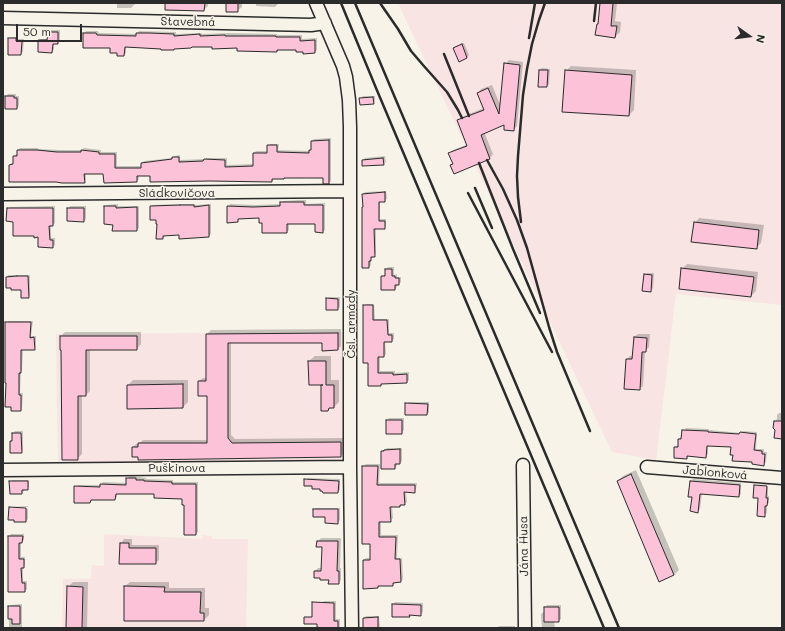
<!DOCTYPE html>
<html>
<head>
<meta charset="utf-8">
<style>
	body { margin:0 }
	#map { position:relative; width:785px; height:631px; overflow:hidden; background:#f7f3e8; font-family:Mali,sans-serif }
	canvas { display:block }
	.frame { position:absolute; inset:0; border:4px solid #2b2b2b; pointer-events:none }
	.north { position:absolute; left:729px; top:16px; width:40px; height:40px; -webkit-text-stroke:3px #f7f3e8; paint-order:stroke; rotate:104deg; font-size:11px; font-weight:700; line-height:16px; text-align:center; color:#2b2b2b }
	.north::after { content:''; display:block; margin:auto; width:14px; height:18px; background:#2b2b2b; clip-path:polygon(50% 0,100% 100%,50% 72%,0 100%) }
	.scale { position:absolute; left:16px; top:24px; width:66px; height:18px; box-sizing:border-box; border:2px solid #2b2b2b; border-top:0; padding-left:5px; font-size:12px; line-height:14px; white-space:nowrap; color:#2b2b2b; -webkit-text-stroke:3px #f7f3e8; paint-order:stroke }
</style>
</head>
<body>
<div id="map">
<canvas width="785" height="631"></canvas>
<div class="frame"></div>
<div class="north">N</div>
<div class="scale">50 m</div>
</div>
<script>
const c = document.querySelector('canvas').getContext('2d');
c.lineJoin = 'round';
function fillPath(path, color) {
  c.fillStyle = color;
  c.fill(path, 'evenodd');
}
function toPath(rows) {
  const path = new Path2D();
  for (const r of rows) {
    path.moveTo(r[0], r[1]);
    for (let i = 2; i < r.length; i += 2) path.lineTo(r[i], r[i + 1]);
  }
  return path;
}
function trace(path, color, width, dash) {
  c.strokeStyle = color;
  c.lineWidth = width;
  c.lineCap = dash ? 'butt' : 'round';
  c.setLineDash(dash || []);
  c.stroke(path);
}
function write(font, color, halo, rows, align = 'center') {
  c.font = font + ' Mali,sans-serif';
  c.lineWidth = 3;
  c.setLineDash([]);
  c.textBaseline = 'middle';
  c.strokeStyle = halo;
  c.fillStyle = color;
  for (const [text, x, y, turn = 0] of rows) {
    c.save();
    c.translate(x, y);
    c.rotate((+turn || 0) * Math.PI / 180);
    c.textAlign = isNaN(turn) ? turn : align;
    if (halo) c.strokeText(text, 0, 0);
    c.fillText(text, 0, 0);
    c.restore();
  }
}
fillPath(toPath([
	[398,3,782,3,782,305,676,294,656,460,612,452,414,37],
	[351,332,350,467,58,469,56,334],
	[104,534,202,539,202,535,212,536,212,539,248,539,246,628,62,628,63,579,91,579,92,565,104,566]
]), '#f8e4e3');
fillPath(toPath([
	[117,3,135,3,135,4,131,8,117,8],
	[166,3,208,3,208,6,204,10],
	[227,3,242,3,242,7,237,11],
	[256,3,279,3,275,7,256,6],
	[601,3,617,3,615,21,621,22,620,32,615,37,599,24],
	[51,30,60,30,60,41,58,43,54,43,54,49,52,52,39,41,41,39,48,39,49,32],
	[86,31,98,31,99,33,137,34,139,31,176,32,176,34,202,33,202,34,227,33,277,34,277,35,302,35,302,39,317,38,317,50,315,52,297,49,279,49,277,51,238,47,126,46,126,53,124,55,111,47,84,34],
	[11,37,18,37,18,39,24,39,23,52,21,54,9,54,9,39],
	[464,43,469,55,467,58,459,61,454,48,456,46],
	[509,60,523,62,517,126,513,130,506,123,484,132,493,154,490,158,455,173,451,165,453,163,450,154,453,150,468,144,458,121,462,117,484,108,478,93,481,89,492,85,501,107,505,64],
	[571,66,636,70,634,110,629,115,566,71],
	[542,68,550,69,549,84,547,86,540,70],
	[8,94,16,94,16,96,19,96,19,106,17,108,6,97],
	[363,96,375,96,375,101,373,103,360,99],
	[331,138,331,181,329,183,324,183,324,177,274,178,272,181,151,175,139,175,139,179,137,181,104,173,86,173,86,180,84,182,10,165,12,163,14,163,14,156,16,154,18,154,18,150,20,148,38,148,38,149,60,150,82,150,84,148,101,150,101,152,117,152,117,166,142,166,142,163,144,161,173,158,175,156,180,155,180,160,205,159,207,158,227,158,227,165,254,164,254,153,256,151,268,151,268,146,270,144,279,144,278,150,310,151,312,149,312,141,314,139],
	[385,156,386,162,383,164,363,160,365,158],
	[386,191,387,198,385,201,380,201,380,219,386,219,386,226,384,228,376,228,376,253,374,256,373,256,373,257,371,259,371,265,369,267,363,207,363,194,365,192],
	[299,200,306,200,306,204,325,203,325,230,323,232,316,232,316,223,289,223,289,230,287,232,263,222,260,217,240,218,237,221,228,207,230,204,256,205,281,204,281,203,283,201],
	[118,204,118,206,139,206,139,228,137,230,114,224,105,207,107,205],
	[183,204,195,204,195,205,211,204,211,234,209,236,180,234,165,235,163,238,157,219,151,207,153,205],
	[55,206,55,223,53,225,51,225,51,238,55,238,55,245,52,247,39,236,14,221,8,209,10,207],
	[70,206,86,206,86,219,84,221,68,209],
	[699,218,764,225,761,243,756,248,695,223],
	[687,264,758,272,756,291,751,296,682,269],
	[388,267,394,267,394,275,397,274,397,277,401,277,401,282,399,284,397,284,397,287,395,289,382,277,384,275,386,275,386,269],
	[647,273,654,273,653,288,650,291,645,275],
	[8,275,30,275,30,295,28,297,22,288,7,277],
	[329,297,340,297,340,307,338,309,327,299],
	[366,304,374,304,375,319,389,319,389,333,394,333,394,339,392,341,385,341,386,354,384,356,380,356,380,371,395,371,395,373,409,372,409,380,407,382,383,383,381,385,369,385,369,362,364,306],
	[8,321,33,321,31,336,36,336,36,347,34,349,23,349,22,370,21,372,20,393,23,393,22,408,20,410,6,323],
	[341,329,341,346,338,349,323,342,231,342,231,435,235,439,344,438,344,453,341,456,133,447,136,444,139,444,143,440,208,440,208,395,199,381,203,378,207,378,207,334,211,330],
	[65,332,141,332,141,344,137,349,90,349,90,391,86,395,82,395,82,454,77,459,61,336],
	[638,334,650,334,649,347,645,351,643,386,639,389,627,359,630,356,633,356,634,337],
	[315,356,331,356,331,380,339,380,339,402,334,407,331,407,328,410,323,384,309,361],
	[133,380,188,380,188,402,183,407,128,385],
	[409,402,429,402,429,412,427,414,406,414,406,404],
	[779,413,782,413,782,438,775,421,777,419,777,415],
	[389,418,404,418,404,430,402,433,387,420],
	[686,428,709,429,709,430,741,433,743,431,757,432,756,449,764,449,764,452,767,452,766,462,764,464,734,454,732,446,708,445,708,454,706,457,689,455,687,458,675,447,678,445,679,445,679,439,681,437,683,431],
	[15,431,23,431,23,450,21,452,13,440,13,434],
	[387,448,402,448,402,461,400,463,397,463,397,466,395,468,382,451],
	[366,464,380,464,379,483,417,483,416,489,414,492,406,492,407,502,404,504,402,504,400,506,392,506,393,518,390,521,381,521,381,535,398,535,397,558,402,558,403,579,401,581,395,583,392,585,380,585,378,587,364,588,364,560,366,558,371,558,371,543,363,466],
	[636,470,679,570,674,575,618,481,623,476],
	[130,476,146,478,146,479,173,480,173,482,198,482,198,532,196,534,183,498,155,493,117,493,117,497,115,499,92,500,90,502,75,487,78,485,101,485,103,482,127,483,127,479],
	[308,478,340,479,340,490,338,492,313,485,305,480],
	[693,479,741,483,741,494,739,496,702,493,700,509,698,511,693,497,690,481],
	[12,480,29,480,29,487,27,489,24,489,24,491,22,493,10,482],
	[756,484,769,484,769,485],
	[755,486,768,487,768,496,769,496,769,503,767,504,767,513,764,515],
	[11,506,28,506,28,507],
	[10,507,10,508,28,509,28,519,26,521,10,508],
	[316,508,340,508,340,520,338,523,314,510],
	[11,534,24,534,24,540,21,543,21,557,25,557,25,565,23,567,23,581,27,581,27,589,25,591,9,591,9,536],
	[321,538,341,538,340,568,341,568,341,580,338,583,315,571,318,568,322,568,323,546,318,541],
	[124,539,132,539,132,545,159,545,159,560,155,563,120,563,121,543],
	[73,582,88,582,87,628,67,628,68,587],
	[130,582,169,582,169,588,205,588,205,608,209,608,209,615,204,620,125,586],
	[324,601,336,601,336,619,340,619,340,628,322,628,322,603],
	[395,602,423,603,423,612,420,614,411,614,409,616,393,604],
	[22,604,22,628,27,628,9,628,9,607,11,605],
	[547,605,561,605,561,619,558,621,554,621,555,628,536,628,542,628,541,614,545,611,545,607],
	[366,616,379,616,380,628,364,628,364,618],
	[499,626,515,626,515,628,497,628]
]), '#0003');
const building = toPath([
	[165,3,205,3,204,11,165,10,165,3],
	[226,3,238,3,238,12,226,12,226,3],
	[600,3,613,3,611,26,617,26,615,38,595,35,597,24,598,24,600,3],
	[48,32,58,32,58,44,53,44,52,53,38,52,38,40,47,40,48,32],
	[83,33,96,33,97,35,136,36,136,33,149,33,174,34,174,36,200,34,200,36,225,35,225,36,276,36,276,37,300,37,300,41,315,40,315,53,303,54,303,52,296,52,296,50,277,50,277,52,237,51,237,48,212,49,212,47,192,47,191,48,174,49,174,50,161,50,161,49,125,47,124,56,117,56,117,53,110,53,110,48,83,48,83,33],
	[8,38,16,38,16,41,22,41,21,55,8,55,8,38],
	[462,44,467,58,459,62,453,48,462,44],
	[504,63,520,65,514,131,504,130,504,125,481,135,490,159,454,174,450,165,453,164,448,153,467,146,457,120,484,110,477,93,488,88,499,114,504,63],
	[539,70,548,70,547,87,538,87,539,70],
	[565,70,632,75,629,116,562,112,565,70],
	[5,96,14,96,14,98,17,98,17,109,5,109,5,96],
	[373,97,374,104,360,105,359,98,373,97],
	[329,140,329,184,323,184,323,178,284,178,284,179,272,179,272,182,210,181,150,182,150,176,137,176,137,182,104,183,103,174,84,174,85,183,62,183,56,182,9,182,9,165,13,164,13,156,17,156,17,150,37,150,57,152,81,152,81,150,99,152,99,154,115,154,115,168,141,168,141,163,172,159,172,157,179,157,179,162,203,161,204,159,225,160,225,167,253,166,253,153,267,153,267,145,277,145,277,152,309,153,309,150,311,150,311,141,329,140],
	[383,158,384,165,362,166,362,160,383,158],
	[385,192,385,202,379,202,379,221,385,221,385,229,374,229,375,257,371,257,371,261,369,261,369,268,362,268,362,207,363,207,362,194,385,192],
	[280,202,304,202,304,205,323,205,323,233,315,232,315,224,287,224,287,233,262,233,262,223,259,223,259,218,238,219,238,222,227,223,227,206,253,207,280,206,280,202],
	[180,205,194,205,194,207,209,205,209,237,179,239,179,235,163,236,163,239,156,239,157,224,156,224,156,220,150,220,150,206,180,205],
	[104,206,116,206,116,208,137,207,137,231,112,231,113,225,104,224,104,206],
	[7,208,53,208,53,226,49,226,50,240,53,240,53,248,38,247,38,237,34,238,34,236,13,236,13,222,6,221,7,208],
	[67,208,84,208,84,222,67,221,67,208],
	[694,222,759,230,757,249,691,242,694,222],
	[681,268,754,277,751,297,679,289,681,268],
	[385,269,392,269,392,276,395,276,395,278,399,278,399,285,395,285,395,290,381,290,381,276,385,276,385,269],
	[644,274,652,275,651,292,642,291,644,274],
	[17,276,28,276,29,298,21,298,21,290,11,290,11,288,6,288,6,277,17,276],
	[326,298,338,299,338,310,326,310,326,298],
	[363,305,373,305,373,320,387,320,388,335,392,335,392,342,384,342,384,357,378,357,378,373,393,373,393,375,407,374,407,383,381,384,381,386,368,386,368,363,363,363,363,305],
	[5,322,31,322,30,338,34,337,35,350,21,350,21,373,19,373,19,395,21,395,21,411,11,411,11,407,5,407,6,383,5,383,5,322],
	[338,333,338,350,322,351,322,343,228,343,228,438,232,443,341,442,341,457,138,460,138,457,132,457,132,447,138,447,138,443,207,443,207,396,198,396,198,381,206,381,206,334,338,333],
	[60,336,137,336,137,350,86,350,86,396,78,396,78,460,62,460,61,350,60,350,60,336],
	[634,337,647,338,646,352,642,352,640,390,624,389,626,359,632,359,634,337],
	[308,361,326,361,326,385,334,385,334,408,329,408,328,411,321,411,321,385,323,385,309,385,308,361],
	[183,384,183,408,127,409,127,385,183,384],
	[405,403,428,404,427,415,405,415,405,403],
	[386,420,402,420,402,434,386,434,386,420],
	[774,421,782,421,782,439,774,438,775,430,773,428,774,421],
	[682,430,708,431,708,432,739,434,740,432,756,434,754,450,762,451,762,454,765,454,764,466,752,464,752,462,732,461,733,455,730,455,731,447,707,446,706,458,687,456,687,459,674,458,674,447,678,447,678,439,681,439,682,430],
	[12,433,21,433,22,453,10,453,10,441,12,441,12,433],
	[400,449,400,464,395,464,395,469,381,469,381,451,384,451,384,450,400,449],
	[362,466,378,466,377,485,415,485,415,493,404,492,405,505,400,505,400,507,390,507,391,522,379,522,379,537,396,537,395,559,400,559,401,582,393,583,393,586,378,586,378,588,363,589,363,560,370,560,370,544,362,544,362,466],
	[631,474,674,575,659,582,617,481,631,474],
	[126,478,136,478,136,480,144,480,144,481,172,482,172,484,196,484,196,535,184,535,184,505,182,505,182,499,154,498,154,494,116,494,115,500,91,500,90,503,74,503,74,486,100,487,100,484,126,485,126,478],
	[304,479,339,481,338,493,323,493,322,491,320,491,320,489,312,489,312,486,304,486,304,479],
	[9,481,28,481,28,490,22,490,22,494,10,494,9,481],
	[690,481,740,485,739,497,700,494,698,513,690,511,692,497,688,497,690,481],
	[754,485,767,486,766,498,768,498,767,506,765,506,765,517,757,516,758,498,753,498,754,485],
	[9,507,26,508,26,522,14,522,14,520,8,520,9,507],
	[313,509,338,509,338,524,325,523,325,517,313,517,313,509],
	[8,536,23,536,22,543,19,543,19,559,24,559,24,568,21,568,22,583,25,583,25,592,8,592,8,536],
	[317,541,338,541,337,571,339,571,339,584,328,584,329,580,320,580,320,578,314,578,314,571,321,571,322,547,316,547,317,541],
	[120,543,129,543,129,548,156,548,156,564,119,564,120,543],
	[67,586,83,587,82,628,66,628,67,586],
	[124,586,165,587,164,592,201,592,200,613,204,613,204,621,124,621,124,586],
	[312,602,334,603,334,621,338,621,338,628,321,628,317,627,317,624,304,624,304,617,312,617,312,602],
	[392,604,421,605,421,616,409,615,410,617,392,617,392,604],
	[8,606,20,606,20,624,12,624,12,619,8,619,8,606],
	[544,607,559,607,559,622,544,622,544,607],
	[378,617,378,628,363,628,363,618,378,617]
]);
fillPath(building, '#fbc2d8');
trace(building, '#2b2b2b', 1);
const minor = toPath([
	[316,3,343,66,346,77,349,100,350,127,350,467,352,628],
	[3,18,311,25,325,23],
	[3,194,350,191],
	[523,465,525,628],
	[647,467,782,478],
	[3,470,350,467]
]);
trace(minor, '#2b2b2b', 15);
trace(minor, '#f7f3e8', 12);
trace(toPath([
	[341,3,376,88,604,628],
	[355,3,619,628],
	[380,3,398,29,411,51,423,65,447,92,458,110,462,118],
	[594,21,596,3],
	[529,38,535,3],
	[444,54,469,116],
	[487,160,503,189,517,220,527,248,549,327,557,352,590,431],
	[479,163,513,249,540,313],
	[475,188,492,228],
	[468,193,552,352],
	[521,222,518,197,517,176,518,156,523,95,527,69,532,44,539,20,545,3]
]), '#2b2b2b', 2.5);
write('12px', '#2b2b2b', '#f7f3e8', [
	["Stavebná",188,22,1],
	["Sládkovičova",177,193],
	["Čsl. armády",351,324,-90],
	["Puškinova",177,468],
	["Jablonková",715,473,5],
	["Jána Husa",524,546,-91]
]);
</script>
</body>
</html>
